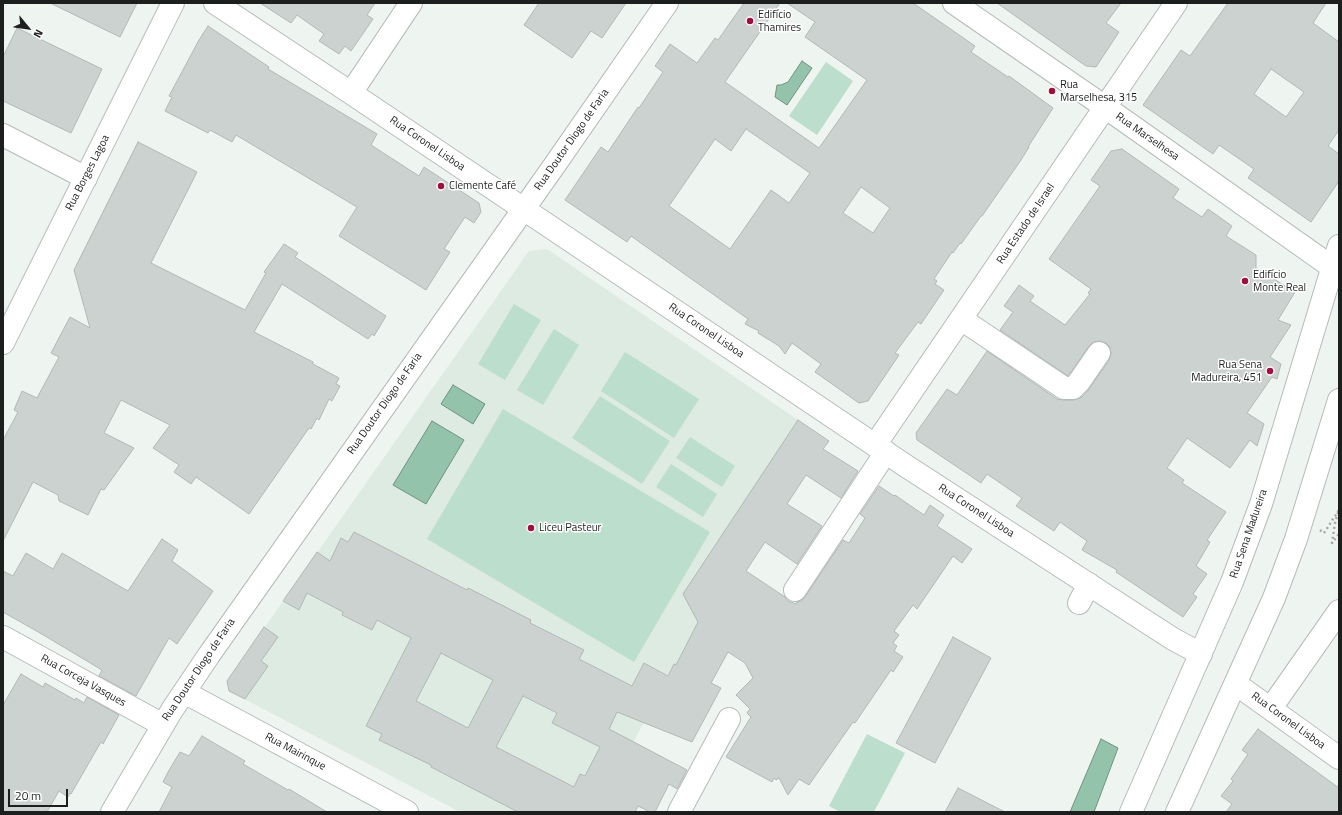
<!DOCTYPE html>
<html>
<head>
<meta charset="utf-8">
<style>
	body { margin:0 }
	#map { position:relative; width:1342px; height:815px; overflow:hidden; background:#eef4f0; font-family:"Titillium Web",sans-serif }
	canvas { display:block }
	.frame { position:absolute; inset:0; border:4px solid #1d1f1e; pointer-events:none }
	.north { position:absolute; left:8px; top:8px; width:40px; height:40px; -webkit-text-stroke:3px #fff; paint-order:stroke; rotate:119deg; font-size:11px; font-weight:700; line-height:16px; text-align:center; color:#1d1f1e }
	.north::after { content:''; display:block; margin:auto; width:14px; height:18px; background:#1d1f1e; clip-path:polygon(50% 0,100% 100%,50% 72%,0 100%) }
	.scale { position:absolute; left:8px; top:789px; width:60px; height:18px; box-sizing:border-box; border:2px solid #1d1f1e; border-top:0; padding-left:5px; font-size:12px; line-height:14px; white-space:nowrap; color:#1d1f1e; -webkit-text-stroke:3px #fff; paint-order:stroke }
</style>
</head>
<body>
<div id="map">
<canvas width="1342" height="815"></canvas>
<div class="frame"></div>
<div class="north">N</div>
<div class="scale">20 m</div>
</div>
<script>
const c = document.querySelector('canvas').getContext('2d');
c.lineJoin = 'round';
function fillPath(path, color) {
  c.fillStyle = color;
  c.fill(path, 'evenodd');
}
function toPath(rows) {
  const path = new Path2D();
  for (const r of rows) {
    path.moveTo(r[0], r[1]);
    for (let i = 2; i < r.length; i += 2) path.lineTo(r[i], r[i + 1]);
  }
  return path;
}
function trace(path, color, width, dash) {
  c.strokeStyle = color;
  c.lineWidth = width;
  c.lineCap = dash ? 'butt' : 'round';
  c.setLineDash(dash || []);
  c.stroke(path);
}
function write(font, color, halo, rows, align = 'center') {
  c.font = font + ' "Titillium Web",sans-serif';
  c.lineWidth = 3;
  c.setLineDash([]);
  c.textBaseline = 'middle';
  c.strokeStyle = halo;
  c.fillStyle = color;
  for (const [text, x, y, turn = 0] of rows) {
    c.save();
    c.translate(x, y);
    c.rotate((+turn || 0) * Math.PI / 180);
    c.textAlign = isNaN(turn) ? turn : align;
    if (halo) c.strokeText(text, 0, 0);
    c.fillText(text, 0, 0);
    c.restore();
  }
}
fillPath(toPath([
	[547,249,798,420,698,622,676,665,674,664,597,812,460,812,229,691,227,681,529,251]
]), '#ddebe3');
fillPath(toPath([
	[826,62,853,81,817,135,789,116],
	[514,304,541,320,505,380,478,364],
	[554,329,579,345,543,405,517,390],
	[625,352,699,399,674,438,601,391],
	[600,396,670,441,642,484,572,438],
	[503,409,710,532,634,662,427,539],
	[690,437,735,466,722,487,676,458],
	[671,464,717,494,703,517,656,487],
	[867,734,905,753,874,812,840,812,829,806]
]), '#bcdecc');
const water = toPath([
	[802,61,812,68,787,105,775,97,777,85,781,85,788,82,802,61],
	[453,385,485,404,473,424,441,404,453,385],
	[432,421,464,440,426,504,393,485,432,421],
	[1101,739,1118,748,1094,812,1070,812,1101,739]
]);
fillPath(water, '#93c4ab');
trace(water, '#709281', 1);
const building = toPath([
	[50,3,137,3,120,37,50,3],
	[260,3,375,3,367,15,373,19,351,51,345,46,339,54,319,41,324,34,297,15,291,23,260,3],
	[539,3,626,3,602,38,591,31,572,58,524,25,539,3],
	[744,3,780,3,725,82,819,148,867,80,805,37,815,22,787,3,913,3,975,46,971,52,1008,77,1009,76,1053,108,1028,147,1029,147,1021,160,982,216,981,216,961,244,960,243,953,253,952,252,934,279,937,281,935,284,944,290,921,324,918,322,895,353,899,355,868,401,859,403,815,372,821,364,792,343,785,354,779,346,758,333,759,331,745,324,748,319,631,236,627,242,565,200,601,147,608,152,638,107,639,108,663,72,655,66,670,44,697,63,715,38,718,40,744,3],
	[746,129,810,173,789,203,771,190,730,249,669,206,715,139,731,151,746,129],
	[861,187,890,208,873,233,843,213,861,187],
	[997,3,1121,3,1106,23,1119,32,1096,67,1086,66,997,3],
	[1228,3,1326,3,1313,23,1339,42,1339,130,1328,146,1339,154,1339,179,1337,184,1311,222,1248,178,1254,169,1219,145,1213,154,1143,105,1181,50,1190,56,1228,3],
	[1271,69,1304,92,1286,117,1254,94,1271,69],
	[208,26,269,67,268,69,377,134,371,145,419,176,424,167,479,203,481,212,474,223,465,217,444,249,450,252,426,290,339,236,357,207,236,135,232,142,210,130,208,133,165,111,172,97,169,96,199,40,208,26],
	[17,28,102,69,71,133,3,101,3,57,17,28],
	[138,142,197,172,151,263,245,310,266,273,264,272,284,244,298,253,295,257,386,316,374,336,372,334,368,339,282,284,254,332,313,362,313,364,339,378,336,384,340,386,332,401,329,399,319,420,317,418,311,429,309,428,249,514,196,477,191,484,174,472,179,465,153,448,170,425,121,400,104,433,134,448,104,490,101,489,88,515,59,501,58,495,33,482,3,541,3,440,18,412,14,410,22,391,37,398,59,357,51,353,70,317,90,328,74,270,138,142],
	[1122,149,1179,189,1173,198,1202,217,1208,209,1232,226,1226,236,1256,255,1256,268,1295,292,1278,320,1291,325,1270,357,1281,364,1277,379,1272,377,1247,413,1264,424,1257,446,1250,440,1230,468,1187,438,1167,468,1184,480,1182,483,1226,512,1207,540,1210,542,1196,566,1207,574,1193,594,1197,597,1183,617,1116,572,1117,570,1082,550,1087,541,1060,522,1054,531,1016,506,1022,498,987,474,981,483,917,440,916,433,947,389,957,395,987,351,1057,399,1064,400,1074,400,1082,397,1089,389,1109,360,1111,354,1110,347,1106,343,1100,341,1093,342,1089,346,1068,376,1000,330,1013,312,1004,306,1019,285,1034,296,1030,301,1065,325,1090,294,1088,293,1091,289,1049,259,1100,186,1091,180,1111,151,1122,149],
	[798,420,829,441,823,449,858,471,841,498,806,475,787,504,822,526,797,564,765,542,746,571,785,597,788,601,796,604,797,602,801,601,805,597,843,540,849,543,865,518,860,514,879,486,894,496,895,495,924,515,930,505,944,515,937,526,972,549,962,563,953,556,917,609,913,605,894,631,899,635,893,643,897,646,894,651,903,657,893,672,891,670,855,723,853,722,809,785,799,779,788,795,779,778,776,780,774,778,772,782,726,757,751,717,747,713,750,709,736,695,753,678,745,663,728,652,711,683,721,688,692,742,617,712,609,729,687,770,677,789,669,784,655,812,650,812,638,806,635,812,518,812,431,767,431,765,379,740,382,734,366,726,411,638,377,620,372,630,342,615,343,612,307,593,299,610,283,601,317,552,330,561,341,538,348,542,354,532,467,590,468,588,531,620,530,623,584,650,579,659,632,686,644,663,668,676,674,664,676,665,698,622,683,594,798,420],
	[441,653,493,680,468,728,416,701,441,653],
	[523,696,557,713,552,723,600,747,585,776,580,774,574,787,496,747,523,696],
	[162,539,178,550,172,561,213,591,177,644,169,638,136,696,99,676,102,670,40,633,3,612,3,571,13,576,26,553,53,569,62,553,128,591,162,539],
	[264,627,278,637,261,661,268,666,245,699,229,691,227,681,264,627],
	[953,637,991,658,935,763,896,743,953,637],
	[21,674,43,687,45,683,75,700,76,698,84,703,87,697,119,715,103,744,101,742,71,794,70,793,68,797,59,791,47,812,3,812,3,705,21,674],
	[1258,729,1339,788,1339,812,1226,812,1232,804,1221,796,1233,781,1231,779,1248,754,1242,750,1258,729],
	[202,736,245,761,243,764,288,790,289,789,327,812,159,812,172,787,163,782,168,772,180,752,189,756,202,736],
	[958,788,1005,812,945,812,958,788]
]);
fillPath(building, '#ccd2cf');
trace(building, '#b2b8b5', 1);
const minor = toPath([
	[215,3,351,93,903,464,1173,639,1201,654],
	[954,3,1105,107,1339,272],
	[351,93,411,3],
	[3,135,86,178],
	[961,319,1064,388,1073,388,1079,382,1099,353],
	[3,343,173,3],
	[875,445,1176,3],
	[795,590,886,452],
	[1079,603,1089,584],
	[3,637,163,725],
	[1236,684,1339,758],
	[184,692,407,812],
	[1271,708,1339,611],
	[112,812,172,710,209,655,554,166,667,3],
	[679,812,729,719]
]);
const major = toPath([
	[1131,812,1232,582,1261,504,1339,246],
	[1177,812,1274,598,1296,539,1339,400]
]);
trace(minor, '#b5bbb8', 24);
trace(major, '#b5bbb8', 24);
trace(toPath([
	[1320,530,1324,533,1339,510,1335,523,1332,543,1339,534]
]), '#a4a9a6', 2.5, [2, 3]);
trace(minor, '#fff', 22);
trace(major, '#fff', 22);
for (const [x, y, r, color] of [
	[750,21,4,"#a50c3e"],
	[1052,91,4,"#a50c3e"],
	[441,186,4,"#a50c3e"],
	[1245,281,4,"#a50c3e"],
	[1270,371,4,"#a50c3e"],
	[531,528,4,"#a50c3e"]
]) {
  const dot = new Path2D();
  dot.arc(x, y, r, 0, 2 * Math.PI);
  c.fillStyle = color;
  c.fill(dot);
  trace(dot, '#fff', 1.5);
}
write('11px', '#1d1f1e', '#fff', [
	["Edifício",758,15],
	["Thamires",758,28],
	["Rua",1060,85],
	["Marselhesa, 315",1060,98],
	["Clemente Café",449,186],
	["Edifício",1253,275],
	["Monte Real",1253,288],
	["Rua Sena",1262,365,"right"],
	["Madureira, 451",1262,378,"right"],
	["Liceu Pasteur",539,528]
], 'left');
write('11px', '#1d1f1e', '#fff', [
	["Rua Marselhesa",1147,137,35],
	["Rua Doutor Diogo de Faria",572,140,-55],
	["Rua Coronel Lisboa",427,144,34],
	["Rua Borges Lagoa",88,173,-63],
	["Rua Estado de Israel",1026,224,-56],
	["Rua Coronel Lisboa",706,331,34],
	["Rua Doutor Diogo de Faria",385,404,-55],
	["Rua Coronel Lisboa",976,511,33],
	["Rua Sena Madureira",1249,534,-71],
	["Rua Doutor Diogo de Faria",199,670,-56],
	["Rua Corceja Vasques",83,681,29],
	["Rua Coronel Lisboa",1288,721,36],
	["Rua Mairinque",295,752,28]
]);
</script>
</body>
</html>
